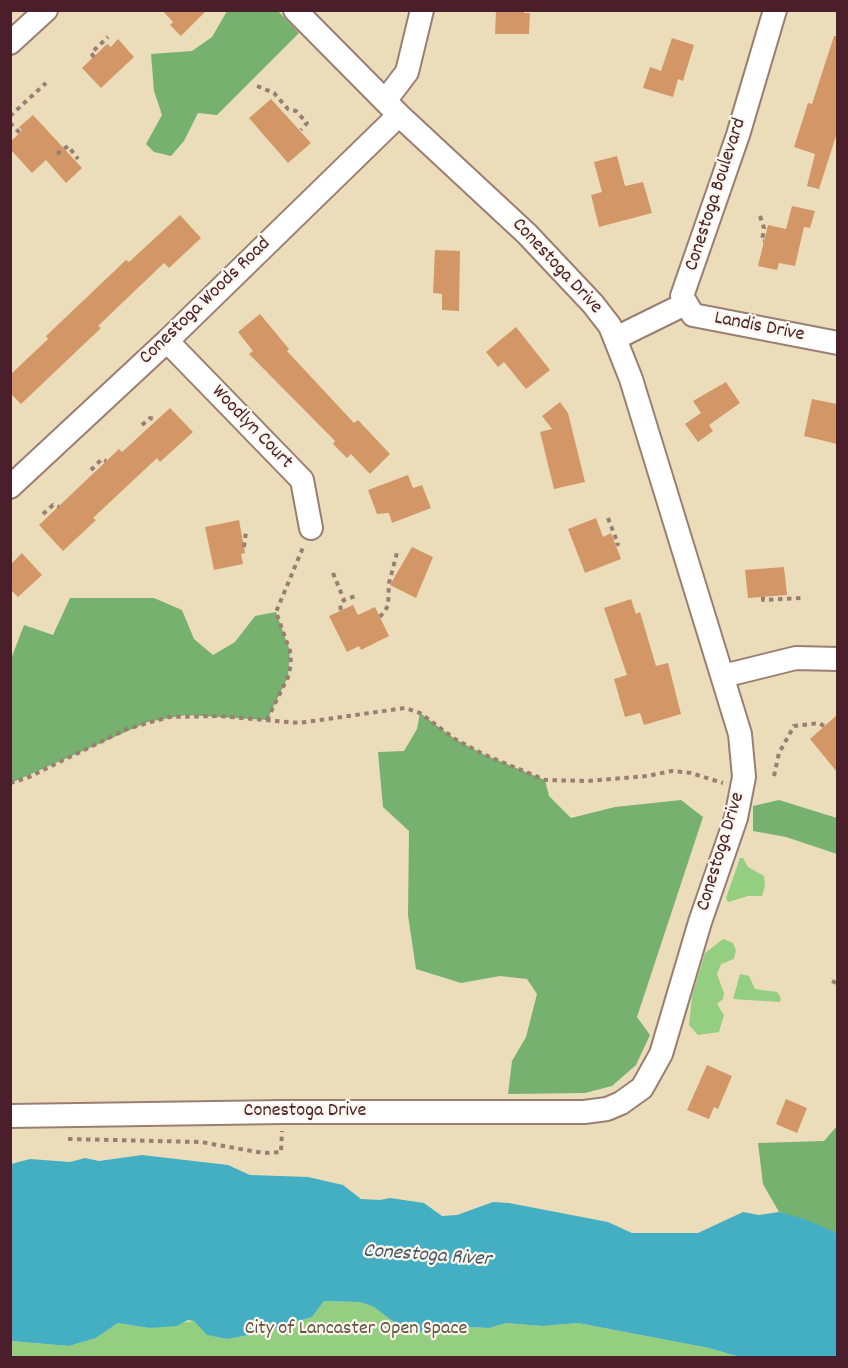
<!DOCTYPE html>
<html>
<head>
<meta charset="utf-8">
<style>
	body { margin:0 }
	#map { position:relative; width:848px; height:1368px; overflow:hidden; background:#ecddba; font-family:Dekko,sans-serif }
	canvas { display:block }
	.frame { position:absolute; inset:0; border:12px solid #4a1f2b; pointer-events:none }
</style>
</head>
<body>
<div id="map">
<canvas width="848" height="1368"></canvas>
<div class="frame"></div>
</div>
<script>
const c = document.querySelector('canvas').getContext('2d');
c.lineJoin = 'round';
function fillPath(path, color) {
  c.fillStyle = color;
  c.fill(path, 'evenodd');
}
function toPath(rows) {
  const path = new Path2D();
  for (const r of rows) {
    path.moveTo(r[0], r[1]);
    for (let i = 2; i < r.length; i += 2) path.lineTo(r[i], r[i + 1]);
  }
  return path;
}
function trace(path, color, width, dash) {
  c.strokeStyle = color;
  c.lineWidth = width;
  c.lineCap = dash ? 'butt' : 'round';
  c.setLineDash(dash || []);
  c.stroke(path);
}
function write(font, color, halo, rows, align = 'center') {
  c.font = font + ' Dekko,sans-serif';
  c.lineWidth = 4.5;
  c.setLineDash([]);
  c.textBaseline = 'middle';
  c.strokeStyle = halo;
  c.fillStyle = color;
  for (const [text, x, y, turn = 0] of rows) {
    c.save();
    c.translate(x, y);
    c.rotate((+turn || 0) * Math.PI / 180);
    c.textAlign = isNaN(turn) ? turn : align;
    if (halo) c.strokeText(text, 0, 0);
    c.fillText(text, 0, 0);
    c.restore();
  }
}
fillPath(toPath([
	[740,858,743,858,748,867,764,876,765,886,762,896,748,896,728,902,726,898],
	[723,939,733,943,736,950,734,959,721,964,717,974,724,993,723,999,717,1004,724,1015,719,1032,698,1035,689,1025,692,996,705,953],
	[740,974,749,976,755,989,777,992,781,998,780,1002,733,999],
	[324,1301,360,1302,374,1307,395,1323,419,1332,467,1327,489,1328,506,1323,542,1326,578,1323,709,1348,740,1357,11,1358,10,1341,69,1346,96,1338,118,1323,149,1328,194,1321,208,1335,227,1339,261,1333,312,1317]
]), '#94ce81');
fillPath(toPath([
	[227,11,278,11,299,33,217,115,198,113,184,141,171,156,154,152,146,144,162,115,154,91,151,54,192,51,212,37],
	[70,598,154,598,182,610,194,639,213,655,235,642,255,616,276,612,290,651,288,677,267,720,186,715,148,722,11,783,11,659,24,625,53,635],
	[420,713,455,739,483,754,545,780,549,796,571,818,615,807,681,800,703,817,637,1017,650,1035,636,1065,612,1086,585,1093,508,1094,512,1061,526,1037,537,994,527,979,500,976,461,983,416,969,408,915,409,831,383,807,378,752,404,751,417,729],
	[779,800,837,818,837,854,786,837,753,831,753,806],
	[837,1126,837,1233,779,1212,763,1184,758,1143,824,1141]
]), '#77b16f');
fillPath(toPath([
	[142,1155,228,1165,250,1175,308,1177,343,1185,361,1199,380,1200,390,1198,424,1203,442,1216,457,1215,493,1202,509,1203,608,1222,632,1233,698,1233,743,1212,759,1215,779,1212,804,1219,837,1233,837,1357,740,1357,709,1348,578,1323,542,1326,506,1323,489,1328,467,1327,419,1332,395,1323,374,1307,360,1302,324,1301,312,1317,261,1333,227,1339,207,1335,194,1321,188,1320,177,1326,149,1328,118,1323,96,1338,69,1346,11,1341,11,1164,30,1159,70,1162,85,1158,99,1161]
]), '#44aec3');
fillPath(toPath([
	[162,10,207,10,181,36,170,25,173,22],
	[496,10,524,10,524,13,530,13,529,34,495,34],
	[834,36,837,36,837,133,819,189,807,186,815,154,794,147,808,103,812,104],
	[672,38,694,45,683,81,678,79,673,97,643,88,650,67,661,71],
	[118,39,134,57,101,88,82,68,107,44,111,47],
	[271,99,311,143,288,163,249,118],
	[33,115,82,168,66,183,46,160,32,173,10,149,10,142,22,131,19,127],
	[617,156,625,186,643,182,652,213,599,227,591,195,602,192,594,162],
	[792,206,815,211,810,228,804,227,795,266,779,263,777,270,758,266,768,225,786,229],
	[180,215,201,238,169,268,164,263,98,326,101,328,21,404,10,393,10,375,48,339,46,336,126,260,129,262],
	[435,250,460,251,459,311,442,310,442,294,433,293],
	[260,314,289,349,287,351,354,423,358,420,390,454,370,474,351,454,347,458,333,444,335,441,249,354,253,351,238,332],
	[516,327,550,370,526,389,504,362,498,367,486,352],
	[726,382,740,403,709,425,713,431,698,442,685,424,701,413,693,401],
	[812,399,837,404,837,444,804,436],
	[560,402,568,413,585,482,554,489,540,432,552,429,542,416],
	[170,408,193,432,160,462,157,458,93,518,96,520,63,551,39,525,119,449,122,452],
	[408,475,413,488,422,485,431,508,392,523,389,513,377,514,368,490],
	[596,518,603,537,611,533,621,559,585,573,568,529],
	[239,520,245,553,241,554,243,564,214,570,205,527],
	[412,547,433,557,416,598,390,585],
	[22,553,42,575,18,597,10,589,10,565],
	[784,567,787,595,748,598,745,570],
	[631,599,636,614,640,612,656,666,668,663,681,714,644,725,640,713,625,717,614,679,627,675,604,608],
	[353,605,358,615,375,607,389,636,361,650,359,646,347,652,329,616],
	[837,715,837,772,810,739],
	[707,1065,732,1076,718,1109,714,1107,709,1119,687,1110],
	[786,1099,807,1108,797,1133,776,1124]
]), '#d39767');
const minor = toPath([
	[775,10,738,135,682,296,693,315,838,343],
	[10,43,46,10],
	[385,101,407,72,422,10],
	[616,338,685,304],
	[167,341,302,480,311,528],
	[10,487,167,341,399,115],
	[723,676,796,658,838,659],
	[10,1116,283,1112,584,1112,607,1109,621,1103,642,1088,661,1054,700,922,736,818,744,777,740,734,631,379,610,326,593,304,527,234,399,115,295,10]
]);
trace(minor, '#9b7e72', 26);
trace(toPath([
	[94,57,91,53,108,37],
	[257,86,274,93,288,109,296,111,307,123,301,130],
	[10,116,46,83],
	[10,123,20,133],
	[57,154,68,146,78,159],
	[760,216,764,228,762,241,764,241],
	[142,425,150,418,157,420],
	[91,470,102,459,106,461],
	[43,514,53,505,59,507],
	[608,518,618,544,616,545],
	[244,547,246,532],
	[10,555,11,556],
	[333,573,344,600],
	[763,597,763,600,803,598],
	[341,610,340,605,344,600,358,595],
	[380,617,388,606,389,583,398,549],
	[267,720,288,677,291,664,290,651,276,612,304,545],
	[774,776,779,753,794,726,819,723,824,726],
	[10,783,27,778,127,729,169,717,219,716,299,723,405,708,420,713,455,739,483,754,545,780,588,781,647,776,672,771,691,773,723,783],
	[832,981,838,984],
	[68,1139,201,1142,263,1153,281,1152,282,1131]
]), '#9b7e72', 4, [4.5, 4.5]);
trace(minor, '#fff', 22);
write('20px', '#4a1f2b', '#fbf7ec', [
	["Conestoga Boulevard",717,195,-72],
	["Conestoga Drive",556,267,47],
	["Conestoga Woods Road",206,302,-44],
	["Landis Drive",759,328,11],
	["Woodlyn Court",251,428,46],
	["Conestoga Drive",722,852,-73],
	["Conestoga Drive",305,1112]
]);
write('20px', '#605445', '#fbf7ec', [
	["City of Lancaster Open Space",356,1330]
]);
write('italic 21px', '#485868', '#fbf7ec', [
	["Conestoga River",427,1257,4]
]);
</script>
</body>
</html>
